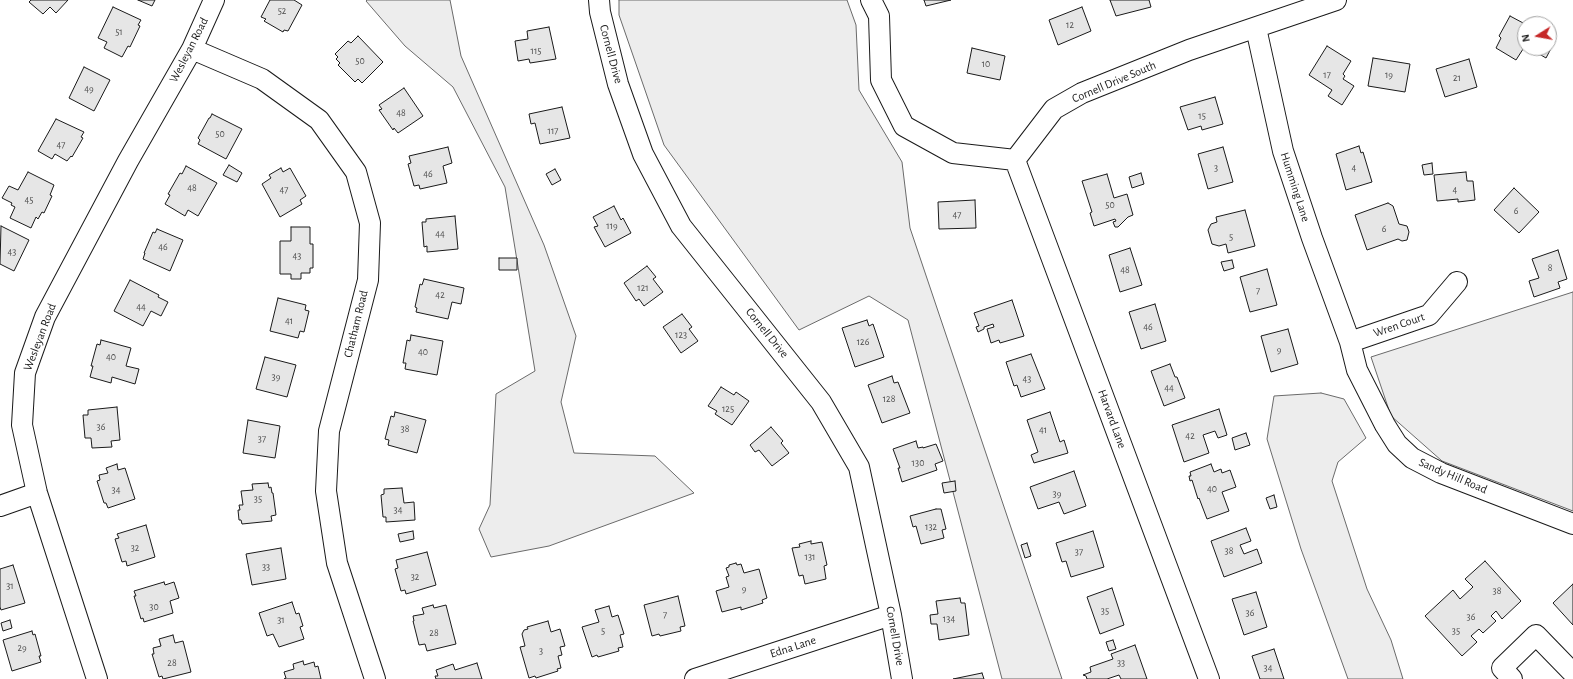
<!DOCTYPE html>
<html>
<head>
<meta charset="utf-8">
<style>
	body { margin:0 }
	#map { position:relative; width:1573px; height:679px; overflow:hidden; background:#fff; font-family:"Alegreya Sans",sans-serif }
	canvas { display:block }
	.north { position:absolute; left:1517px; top:16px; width:40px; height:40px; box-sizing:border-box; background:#fff; border:1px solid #a3a3a3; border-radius:50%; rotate:259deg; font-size:11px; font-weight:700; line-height:16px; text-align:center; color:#1a1a1a }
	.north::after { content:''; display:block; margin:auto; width:14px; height:18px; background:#c62828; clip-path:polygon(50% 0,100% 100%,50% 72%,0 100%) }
</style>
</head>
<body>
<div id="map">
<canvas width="1573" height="679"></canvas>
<div class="north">N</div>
</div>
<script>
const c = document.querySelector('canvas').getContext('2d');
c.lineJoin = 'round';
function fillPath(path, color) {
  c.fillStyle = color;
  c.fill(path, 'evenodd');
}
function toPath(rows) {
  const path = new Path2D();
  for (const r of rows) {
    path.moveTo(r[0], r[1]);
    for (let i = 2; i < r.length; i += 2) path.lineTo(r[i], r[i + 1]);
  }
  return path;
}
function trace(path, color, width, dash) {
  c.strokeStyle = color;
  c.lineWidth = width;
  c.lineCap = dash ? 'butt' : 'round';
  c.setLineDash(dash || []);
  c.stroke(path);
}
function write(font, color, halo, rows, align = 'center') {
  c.font = font + ' "Alegreya Sans",sans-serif';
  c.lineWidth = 3;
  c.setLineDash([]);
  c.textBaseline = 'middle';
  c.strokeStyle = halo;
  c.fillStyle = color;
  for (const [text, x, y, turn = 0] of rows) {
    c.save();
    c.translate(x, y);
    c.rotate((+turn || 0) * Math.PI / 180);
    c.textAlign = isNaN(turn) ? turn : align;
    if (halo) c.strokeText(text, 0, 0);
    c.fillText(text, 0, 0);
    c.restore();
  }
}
const built = toPath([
	[367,0,450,0,461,56,544,245,576,336,561,402,574,453,655,456,694,493,549,546,491,557,479,529,490,505,496,394,535,371,505,187,453,87,405,46,366,1,367,0],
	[619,0,847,0,856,25,859,90,902,162,910,228,1062,679,1002,679,908,320,869,296,799,330,664,145,619,15,619,0],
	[1573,292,1573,511,1442,461,1391,416,1371,357,1573,292],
	[1321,393,1344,399,1366,438,1338,462,1332,481,1367,589,1391,640,1403,679,1348,679,1301,549,1267,439,1274,396,1321,393]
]);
fillPath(built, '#ededed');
trace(built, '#6a6a6a', 1);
const building = toPath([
	[31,0,68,0,56,13,50,7,43,14,29,2,31,0],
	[138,0,155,0,152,6,138,0],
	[270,0,294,0,302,5,288,31,284,30,283,32,264,21,266,19,261,17,270,0],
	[924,0,951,0,926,6,924,0],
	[1110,0,1149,0,1151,7,1116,16,1110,0],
	[113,7,141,20,138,25,140,26,130,47,128,46,122,57,104,48,107,42,98,38,113,7],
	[1082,7,1091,31,1058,45,1049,20,1082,7],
	[1510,16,1525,24,1525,46,1516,60,1496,48,1501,38,1499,36,1510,16],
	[549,27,556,59,530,63,529,59,518,61,515,41,528,39,527,31,549,27],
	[358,36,383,62,362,83,358,79,355,82,338,65,340,63,336,59,338,57,335,54,348,41,351,43,358,36],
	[1549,38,1555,41,1546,58,1529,48,1549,48,1549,38],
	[1327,46,1351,61,1343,74,1345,76,1343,79,1354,86,1342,105,1328,96,1332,90,1309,75,1327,46],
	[972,48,1005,56,1000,80,967,73,972,48],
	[1373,58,1410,64,1405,92,1368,86,1373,58],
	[1469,59,1477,87,1445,97,1436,69,1469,59],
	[84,67,110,80,94,111,69,98,84,67],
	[404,88,423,116,398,133,394,128,393,130,379,110,382,109,379,105,404,88],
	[1215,97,1223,124,1202,130,1201,126,1188,130,1180,107,1215,97],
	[562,107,570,138,540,144,535,123,531,124,529,114,562,107],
	[212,114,242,129,226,159,198,144,200,140,198,138,209,118,210,118,212,114],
	[56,119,84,132,81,137,83,138,72,157,71,156,67,161,55,154,52,159,38,151,56,119],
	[1359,146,1361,153,1363,152,1372,182,1346,190,1336,154,1359,146],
	[448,147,452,163,443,166,447,183,420,189,419,185,414,186,408,164,411,163,409,156,448,147],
	[1223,147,1233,182,1208,189,1198,154,1223,147],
	[1432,163,1433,174,1424,175,1422,165,1432,163],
	[229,165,242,173,237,182,223,175,229,165],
	[186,166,217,183,198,216,188,210,185,216,165,204,170,195,168,194,180,173,182,174,186,166],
	[281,168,283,172,290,168,306,196,300,200,302,204,280,217,262,184,271,178,269,175,281,168],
	[555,169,561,180,552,185,546,174,555,169],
	[28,172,54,185,50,195,52,196,44,213,42,212,38,219,36,217,31,228,10,218,15,207,11,205,12,203,2,198,9,186,18,190,28,172],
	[1466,172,1467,181,1473,181,1475,200,1458,202,1458,199,1437,201,1434,175,1466,172],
	[1141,173,1144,184,1132,188,1129,177,1141,173],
	[1107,174,1114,198,1127,194,1133,215,1128,217,1118,227,1115,227,1113,222,1116,221,1115,219,1094,226,1090,213,1092,212,1082,181,1107,174],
	[1514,188,1539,212,1519,233,1494,210,1514,188],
	[975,200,976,228,939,229,938,202,975,200],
	[1388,203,1393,206,1399,224,1407,226,1409,232,1407,240,1402,241,1398,239,1367,250,1355,215,1388,203],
	[614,206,621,220,623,218,631,233,605,247,594,227,598,226,593,217,614,206],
	[1245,210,1255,246,1228,253,1226,244,1219,246,1212,244,1208,230,1211,224,1217,222,1216,217,1245,210],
	[455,216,458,249,427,252,427,246,424,247,422,222,426,222,426,219,455,216],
	[1,226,29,240,14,271,0,264,1,226],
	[291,227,310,227,310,244,313,244,313,268,310,268,310,273,301,273,301,279,291,279,291,274,280,274,280,241,291,241,291,227],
	[157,229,183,240,170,271,143,259,145,253,144,253,153,232,155,233,157,229],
	[1130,248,1142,285,1120,292,1109,255,1130,248],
	[1558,250,1567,279,1558,282,1560,288,1534,297,1529,281,1539,278,1532,259,1558,250],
	[499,258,517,258,517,270,499,270,499,258],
	[1232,260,1234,268,1224,271,1221,262,1232,260],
	[647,266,656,277,653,279,663,292,644,306,639,299,636,301,624,283,647,266],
	[1267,269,1277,305,1250,312,1240,277,1267,269],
	[424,279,464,288,461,304,452,302,448,319,416,312,417,308,415,307,420,284,422,285,424,279],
	[130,280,159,295,158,297,168,302,161,316,151,311,143,326,114,311,130,280],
	[278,298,306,305,305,310,309,311,304,332,300,331,298,338,270,331,278,298],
	[1012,300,1024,336,1000,343,999,340,991,343,987,329,994,327,993,324,984,327,984,329,978,332,976,327,979,326,974,313,1012,300],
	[1155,304,1166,341,1141,349,1129,312,1155,304],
	[682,314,692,327,689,329,698,341,681,353,663,327,682,314],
	[867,320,869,326,873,324,884,357,855,367,842,328,867,320],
	[1288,329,1298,364,1271,372,1261,336,1288,329],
	[411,335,443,341,437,375,405,369,406,363,403,363,407,340,410,341,411,335],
	[101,340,131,348,126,366,139,369,135,384,112,377,111,383,90,377,93,366,91,366,97,344,100,345,101,340],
	[1031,354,1045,389,1021,397,1017,385,1014,386,1006,362,1031,354],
	[265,357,296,365,287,397,256,389,265,357],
	[1170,364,1175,377,1177,377,1185,398,1164,406,1151,371,1170,364],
	[892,376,894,383,898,382,910,413,882,423,868,385,892,376],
	[721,387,734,395,736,392,749,401,732,425,715,414,717,411,708,406,721,387],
	[117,407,120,440,111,441,112,447,92,448,91,438,85,438,83,415,88,415,88,410,117,407],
	[1219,409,1227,435,1218,438,1215,431,1203,435,1209,453,1184,462,1172,425,1219,409],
	[395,412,426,420,417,453,388,445,389,440,385,439,391,416,394,417,395,412],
	[1050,412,1060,442,1064,440,1068,453,1034,463,1031,455,1038,452,1027,420,1050,412],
	[248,420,280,426,275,458,243,453,248,420],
	[771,427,783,441,781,443,789,453,772,466,759,450,755,452,750,445,771,427],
	[1246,433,1250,445,1235,450,1232,438,1246,433],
	[916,441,918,448,923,447,923,448,936,444,943,461,935,464,937,470,902,482,898,468,900,468,893,449,916,441],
	[117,464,118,470,125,468,135,499,108,508,106,503,104,503,97,481,100,480,99,475,108,473,106,468,117,464],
	[1211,464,1214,472,1221,469,1222,473,1230,470,1236,487,1222,492,1229,511,1207,519,1199,498,1198,499,1192,480,1190,481,1189,476,1191,476,1190,472,1211,464],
	[1074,471,1086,506,1064,514,1059,502,1038,509,1030,487,1074,471],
	[955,481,956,491,944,493,942,483,955,481],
	[268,483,269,488,271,487,272,493,273,493,276,515,271,516,272,521,242,524,241,520,239,520,238,510,240,510,239,505,243,505,241,491,253,490,252,484,268,483],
	[402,488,404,503,414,502,415,520,386,522,386,517,383,517,381,495,384,494,384,489,402,488],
	[1274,495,1277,507,1270,509,1266,498,1274,495],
	[936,509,941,509,946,529,942,530,944,538,921,544,916,526,913,527,910,516,936,509],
	[146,525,155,557,127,566,126,561,122,562,115,539,119,538,117,534,146,525],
	[1246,528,1251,541,1240,545,1244,554,1257,549,1262,563,1224,577,1211,541,1246,528],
	[413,531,414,539,400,542,398,534,413,531],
	[1093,531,1104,567,1071,577,1066,561,1062,562,1056,543,1093,531],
	[811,541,811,544,822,542,827,565,824,566,826,579,805,584,803,575,799,576,792,548,800,547,799,544,811,541],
	[1027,543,1031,556,1025,558,1021,545,1027,543],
	[281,548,286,579,252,585,246,554,281,548],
	[427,552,436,585,406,594,405,590,401,591,395,569,398,568,396,560,427,552],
	[1485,561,1521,601,1502,619,1496,611,1491,616,1496,621,1483,633,1479,629,1471,636,1477,642,1462,656,1425,616,1453,590,1460,599,1473,587,1465,579,1485,561],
	[736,563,737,565,741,564,744,573,759,569,767,598,762,600,763,603,741,610,741,607,722,612,716,591,729,587,726,577,729,576,726,568,729,567,729,565,736,563],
	[13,565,25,603,1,610,0,607,0,569,13,565],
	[164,582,165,585,174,582,179,598,170,601,173,613,144,622,143,618,141,619,134,596,136,596,134,591,164,582],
	[1573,584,1573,625,1553,603,1573,584],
	[1112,588,1124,625,1100,634,1087,597,1112,588],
	[1256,592,1267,627,1244,635,1232,599,1256,592],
	[678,596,685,626,680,627,681,631,660,636,659,634,652,636,644,605,678,596],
	[960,598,961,603,965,603,969,635,939,640,937,624,931,624,930,615,938,614,936,601,960,598],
	[292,602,296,614,299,613,303,626,300,627,304,639,279,647,273,634,267,636,259,613,292,602],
	[433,605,434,608,446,605,456,644,427,651,425,644,419,645,413,621,414,621,413,616,424,614,422,608,433,605],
	[609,606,612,617,618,615,624,634,620,635,623,647,618,648,619,651,598,657,597,655,592,657,582,627,599,622,595,610,609,606],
	[10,620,12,628,3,631,1,623,10,620],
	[548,621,551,632,560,629,565,646,560,647,562,655,558,656,561,668,557,669,558,671,536,678,535,676,529,678,520,647,525,646,522,634,524,630,528,629,527,627,548,621],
	[32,631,33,635,35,634,41,656,39,656,41,662,12,671,3,640,32,631],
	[173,635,175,643,183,641,191,672,163,679,162,676,159,677,152,654,154,654,153,648,161,646,159,639,173,635],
	[1113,640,1116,649,1109,651,1106,642,1113,640],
	[1135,645,1147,679,1121,679,1119,675,1107,679,1087,679,1086,676,1083,675,1091,672,1090,667,1113,659,1111,654,1135,645],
	[1274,649,1284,679,1260,679,1252,656,1274,649],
	[303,661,304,665,314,662,315,667,318,666,321,679,284,679,286,678,284,672,294,669,293,664,303,661],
	[477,663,482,679,436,679,435,676,438,676,436,670,453,664,455,670,477,663],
	[982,673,984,679,953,679,982,673]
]);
fillPath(building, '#e6e6e6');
trace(building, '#1a1a1a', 1);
const minor = toPath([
	[599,0,600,12,618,84,643,154,681,226,821,402,859,467,891,615,902,679],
	[871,0,879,16,881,80,904,126,953,153,1015,160],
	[1256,28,1283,151,1312,238,1350,342,1357,370,1385,425,1397,444,1412,458,1441,473,1573,524],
	[192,49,262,79,319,120,356,172,370,223,368,280,329,431,326,491,337,563,375,679],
	[1015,160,1209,679],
	[1015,160,1054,109,1082,93,1189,50,1336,0],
	[1350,342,1429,315,1457,282],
	[0,506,37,493],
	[97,679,37,493,22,425,25,373,45,317,128,161,192,49,214,0],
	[695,679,891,615],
	[1512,679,1502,668,1536,635,1573,673]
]);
trace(minor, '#1a1a1a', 22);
trace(minor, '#fff', 20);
write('10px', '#4d4d4d', null, [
	["52",282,11],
	["12",1070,25],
	["51",119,32],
	["115",536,51],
	["50",360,61],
	["10",986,64],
	["17",1327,75],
	["19",1389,75],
	["21",1457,78],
	["49",89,89],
	["48",401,113],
	["15",1202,116],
	["117",553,131],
	["50",220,134],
	["47",61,145],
	["3",1216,168],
	["4",1354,168],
	["46",428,174],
	["48",192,188],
	["47",284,190],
	["4",1455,190],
	["45",29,200],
	["50",1110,205],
	["6",1516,211],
	["47",957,215],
	["119",612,226],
	["6",1384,229],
	["44",440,234],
	["5",1231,237],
	["46",163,247],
	["43",12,252],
	["43",297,256],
	["8",1550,268],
	["48",1125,270],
	["121",643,288],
	["7",1258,291],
	["42",440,295],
	["44",141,307],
	["41",289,321],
	["46",1148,327],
	["123",681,335],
	["126",863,342],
	["9",1279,350],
	["40",423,352],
	["40",111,357],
	["39",276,377],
	["43",1027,379],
	["44",1169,388],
	["128",889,399],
	["125",728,409],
	["36",101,427],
	["38",405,429],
	["41",1043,430],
	["42",1190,436],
	["37",262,439],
	["130",918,463],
	["40",1212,489],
	["34",116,490],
	["39",1057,494],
	["35",258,499],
	["34",398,510],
	["132",931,527],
	["32",135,548],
	["38",1229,551],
	["37",1079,552],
	["131",810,557],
	["33",266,567],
	["32",415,577],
	["31",10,586],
	["9",744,589],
	["38",1497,591],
	["30",154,607],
	["35",1105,611],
	["36",1250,613],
	["7",665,615],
	["36",1471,617],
	["134",949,619],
	["31",281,620],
	["5",603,631],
	["35",1456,631],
	["28",434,633],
	["29",22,648],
	["3",541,651],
	["28",172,663],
	["33",1121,663],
	["34",1268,668]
]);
write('12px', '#1a1a1a', '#fff', [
	["Wesleyan Road",189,50,-63],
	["Cornell Drive",611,54,75],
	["Cornell Drive South",1114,82,-23],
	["Humming Lane",1295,187,72],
	["Chatham Road",356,324,-76],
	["Wren Court",1399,325,-19],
	["Cornell Drive",767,333,51],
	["Wesleyan Road",40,337,-69],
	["Harvard Lane",1112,419,70],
	["Sandy Hill Road",1453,476,23],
	["Cornell Drive",895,636,80],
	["Edna Lane",793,647,-18]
]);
</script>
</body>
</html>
